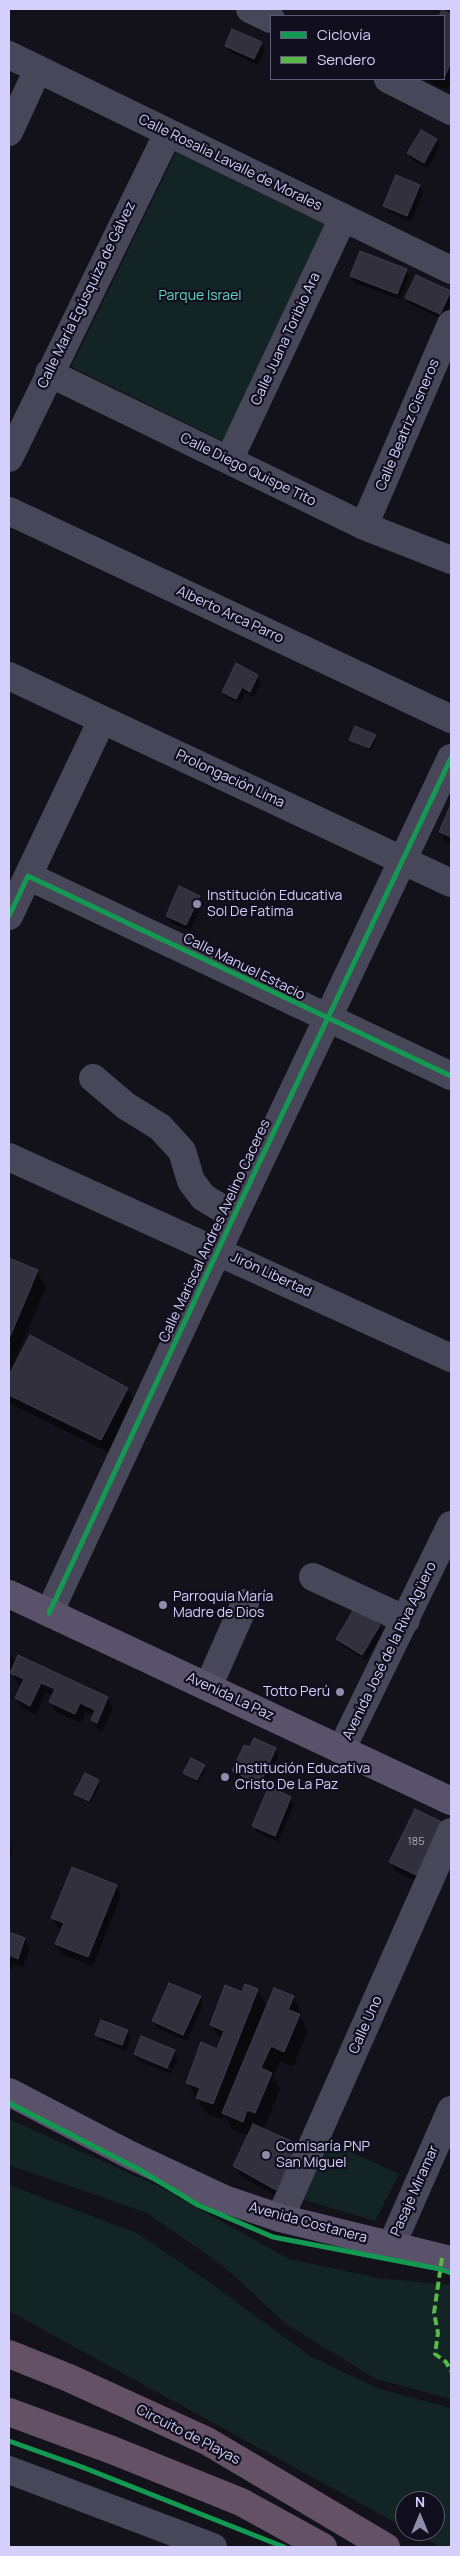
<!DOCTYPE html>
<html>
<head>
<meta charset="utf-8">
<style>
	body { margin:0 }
	#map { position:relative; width:460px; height:2556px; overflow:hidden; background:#13121a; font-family:Manrope,sans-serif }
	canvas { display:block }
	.frame { position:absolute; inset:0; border:10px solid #d4cffb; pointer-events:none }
	.legend { position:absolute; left:270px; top:15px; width:175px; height:65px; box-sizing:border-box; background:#110e1d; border:1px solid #5f5b76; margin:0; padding:6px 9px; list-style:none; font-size:15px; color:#d4cffb }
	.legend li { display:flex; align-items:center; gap:10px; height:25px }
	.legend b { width:25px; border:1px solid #5f5b76 }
	.north { position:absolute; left:395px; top:2491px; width:50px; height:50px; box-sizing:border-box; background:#110e1d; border:1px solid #5f5b76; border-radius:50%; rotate:0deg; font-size:14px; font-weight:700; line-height:20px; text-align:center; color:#d4cffb }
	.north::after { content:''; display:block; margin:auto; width:18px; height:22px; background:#908dac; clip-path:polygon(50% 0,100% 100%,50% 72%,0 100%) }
</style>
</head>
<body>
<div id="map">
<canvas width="460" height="2556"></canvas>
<div class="frame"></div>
<ul class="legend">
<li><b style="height:6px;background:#139951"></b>Ciclovía</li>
<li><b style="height:6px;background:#58b947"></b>Sendero</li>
</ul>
<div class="north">N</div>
</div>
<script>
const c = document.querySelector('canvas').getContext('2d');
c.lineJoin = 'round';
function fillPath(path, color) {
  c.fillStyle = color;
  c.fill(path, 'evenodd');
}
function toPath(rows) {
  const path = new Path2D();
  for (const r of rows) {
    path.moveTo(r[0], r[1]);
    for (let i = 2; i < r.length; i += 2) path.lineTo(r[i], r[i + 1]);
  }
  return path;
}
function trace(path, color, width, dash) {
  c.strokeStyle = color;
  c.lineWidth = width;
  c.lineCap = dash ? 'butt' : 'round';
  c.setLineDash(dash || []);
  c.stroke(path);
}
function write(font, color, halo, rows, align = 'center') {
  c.font = font + ' Manrope,sans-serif';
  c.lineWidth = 4.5;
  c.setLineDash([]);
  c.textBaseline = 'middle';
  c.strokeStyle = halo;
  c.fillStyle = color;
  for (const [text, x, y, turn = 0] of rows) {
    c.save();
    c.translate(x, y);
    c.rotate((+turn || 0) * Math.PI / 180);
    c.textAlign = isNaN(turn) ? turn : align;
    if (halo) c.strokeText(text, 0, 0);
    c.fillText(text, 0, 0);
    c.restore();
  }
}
fillPath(toPath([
	[177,150,330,224,223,441,71,367],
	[9,2119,160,2187,289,2259,378,2278,451,2285,451,2399,376,2379,286,2324,223,2266,147,2213,9,2165],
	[325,2140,399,2174,375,2221,298,2198],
	[9,2185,137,2233,205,2279,310,2356,377,2388,451,2408,451,2547,441,2547,411,2531,435,2531,435,2501,405,2501,405,2528,9,2311]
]), '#122424');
fillPath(toPath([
	[443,12,451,16,451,82,447,90,422,79,444,79,444,16,441,16],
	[261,43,265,50,258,65,230,52,226,46],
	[421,131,437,140,440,147,427,169,412,160,408,153],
	[419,186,423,193,411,222,389,212,385,206],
	[406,270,409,277,401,300,355,283,351,276],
	[450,292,451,304,444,320,410,304,406,298],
	[258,676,261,682,254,697,245,693,240,704,227,698,223,692],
	[375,736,376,739,371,751,351,740],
	[450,807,451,807,451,844,446,842,440,832],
	[199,896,202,903,190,931,171,923,167,916],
	[9,1259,37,1271,46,1287,11,1369,127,1389,134,1401,108,1452,9,1403,11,1374,9,1373],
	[355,1611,379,1626,383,1632,366,1660,341,1645,337,1639],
	[9,1652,16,1662,107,1698,113,1708,102,1732,98,1730,92,1720,94,1716,86,1712,81,1723,56,1712,50,1702,53,1695,46,1692,36,1715,22,1708,16,1698,22,1685,17,1683,12,1671,9,1670],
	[250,1749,275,1749,279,1755,263,1790,237,1778,233,1771],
	[204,1766,206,1769,198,1783,184,1773],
	[98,1781,100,1784,91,1803,78,1797,76,1794],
	[290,1798,294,1805,278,1842,257,1832,254,1826],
	[441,1823,422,1884,396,1872,391,1862],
	[9,1841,13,1849,9,1860],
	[116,1886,121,1896,93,1966,62,1954,56,1944,62,1929,58,1928,53,1918],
	[9,1933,25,1939,30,1949,23,1967,13,1964,9,1975],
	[246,1986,258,1990,267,2007,293,1997,302,2013,300,2017,308,2031,293,2067,280,2061,273,2077,280,2089,263,2130,297,2145,282,2199,240,2176,235,2166,249,2136,232,2129,224,2115,222,2119,206,2113,187,2083,218,2051,222,2041,211,2025,243,1993],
	[200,1997,203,2004,187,2041,157,2028,153,2021],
	[127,2031,131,2037,126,2051,101,2041,97,2034],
	[174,2051,178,2058,173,2069,139,2055,139,2058,172,2071,171,2074,139,2061,135,2054]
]), '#0007');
const building = toPath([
	[442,10,451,14,451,62,444,78,444,16,439,16,442,10],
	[232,29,262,42,254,59,225,46,232,29],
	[421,130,437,139,424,163,407,153,421,130],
	[396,175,420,185,407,216,383,206,396,175],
	[360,251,407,269,397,294,350,276,360,251],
	[416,275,451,291,440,314,405,298,416,275],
	[236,663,258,675,250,692,242,687,236,699,222,692,236,663],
	[355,726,376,735,369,748,349,740,355,726],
	[450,806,451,806,451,837,439,832,450,806],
	[179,886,200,896,186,925,166,916,179,886],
	[9,1258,38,1270,9,1339,9,1258],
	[30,1335,128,1388,101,1440,9,1395,9,1375,30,1335],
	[354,1609,380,1625,362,1655,336,1639,354,1609],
	[18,1655,108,1697,97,1723,91,1720,95,1710,80,1703,75,1714,49,1702,55,1689,41,1683,30,1706,15,1698,24,1679,10,1673,18,1655],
	[254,1738,276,1748,260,1784,232,1771,244,1745,250,1747,254,1738],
	[191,1758,205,1765,197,1780,183,1773,191,1758],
	[85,1773,99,1780,89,1801,74,1794,85,1773],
	[269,1786,291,1797,275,1836,252,1826,269,1786],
	[415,1809,442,1822,416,1875,389,1862,415,1809],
	[72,1867,117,1885,88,1957,55,1944,64,1923,51,1918,72,1867],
	[9,1932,25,1938,18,1959,9,1955,9,1932],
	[169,1983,201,1996,183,2035,152,2021,169,1983],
	[245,1984,258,1989,213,2104,196,2098,200,2088,186,2083,201,2042,217,2049,224,2031,210,2025,225,1985,242,1992,245,1984],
	[274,1988,294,1996,288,2010,300,2014,284,2052,271,2046,261,2068,272,2073,255,2113,247,2110,243,2122,222,2113,274,1988],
	[101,2020,128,2030,122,2045,95,2035,101,2020],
	[141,2036,175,2050,167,2068,134,2054,141,2036],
	[253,2124,298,2144,276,2190,233,2166,253,2124]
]);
fillPath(building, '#31303c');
trace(building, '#403c4d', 1);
trace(toPath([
	[250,9,271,19],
	[9,55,451,270],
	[388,79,451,111],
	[9,132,38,69],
	[49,373,364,526,451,560],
	[9,458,168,133],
	[229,460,343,218],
	[9,511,451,719],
	[364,526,451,324],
	[9,676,451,883],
	[28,876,451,1076],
	[9,916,102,720],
	[93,1078,126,1106,160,1127,182,1151,191,1181,203,1197,234,1216],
	[9,1157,451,1358],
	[313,1577,406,1620],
	[49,1613,234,1216,451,758],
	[208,1687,245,1603],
	[341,1750,451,1525],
	[280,2218,451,1832],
	[392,2244,451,2110],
	[9,2470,213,2547]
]), '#48475a', 28);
trace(toPath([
	[9,1594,451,1801],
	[9,2092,128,2154,224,2199,280,2218,451,2260]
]), '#5a516b', 28);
trace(toPath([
	[9,2354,69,2378,207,2441,386,2547],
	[9,2412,112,2450,241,2502,323,2547]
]), '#645166', 28);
trace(toPath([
	[442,2258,434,2313,438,2333,435,2354,446,2362,451,2371]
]), '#58b947', 4, [8, 4]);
trace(toPath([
	[9,916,28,876,451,1076],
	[49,1613,234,1216,451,758],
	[9,2103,140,2170,198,2205,273,2237,440,2269,451,2273],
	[9,2441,82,2467,284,2547]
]), '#139951', 5);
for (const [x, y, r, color] of [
	[197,904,5,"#908dac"],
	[163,1605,5,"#908dac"],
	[340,1692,5,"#908dac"],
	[225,1777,5,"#908dac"],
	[266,2155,5,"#908dac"]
]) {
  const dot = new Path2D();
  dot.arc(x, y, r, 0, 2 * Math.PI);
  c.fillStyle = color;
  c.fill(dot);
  trace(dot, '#110e1d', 2);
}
write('11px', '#aba7cb', null, [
	["185",416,1842]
]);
write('14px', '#d4cffb', '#110e1d', [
	["Calle Rosalia Lavalle de Morales",230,163,26],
	["Calle María Egúsquiza de Gálvez",87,295,-64],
	["Calle Juana Toribio Ara",286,339,-65],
	["Calle Beatriz Cisneros",408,425,-67],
	["Calle Diego Quispe Tito",248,470,26],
	["Alberto Arca Parro",230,615,25],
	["Prolongación Lima",230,779,25],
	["Calle Manuel Estacio",244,967,26],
	["Calle Mariscal Andres Avelino Caceres",215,1231,-65],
	["Jirón Libertad",271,1275,25],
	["Avenida José de la Riva Agüero",390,1651,-64],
	["Avenida La Paz",230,1697,25],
	["Calle Uno",366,2025,-66],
	["Pasaje Miramar",415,2191,-66],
	["Avenida Costanera",308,2223,15],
	["Circuito de Playas",188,2435,27]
]);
write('14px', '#62d3b7', '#110e1d', [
	["Parque Israel",200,296]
]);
write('14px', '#d4cffb', '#110e1d', [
	["Institución Educativa",207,896],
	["Sol De Fatima",207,912],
	["Parroquia María",173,1597],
	["Madre de Dios",173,1613],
	["Totto Perú",330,1692,"right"],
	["Institución Educativa",235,1769],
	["Cristo De La Paz",235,1785],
	["Comisaría PNP",276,2147],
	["San Miguel",276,2163]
], 'left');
</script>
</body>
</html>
